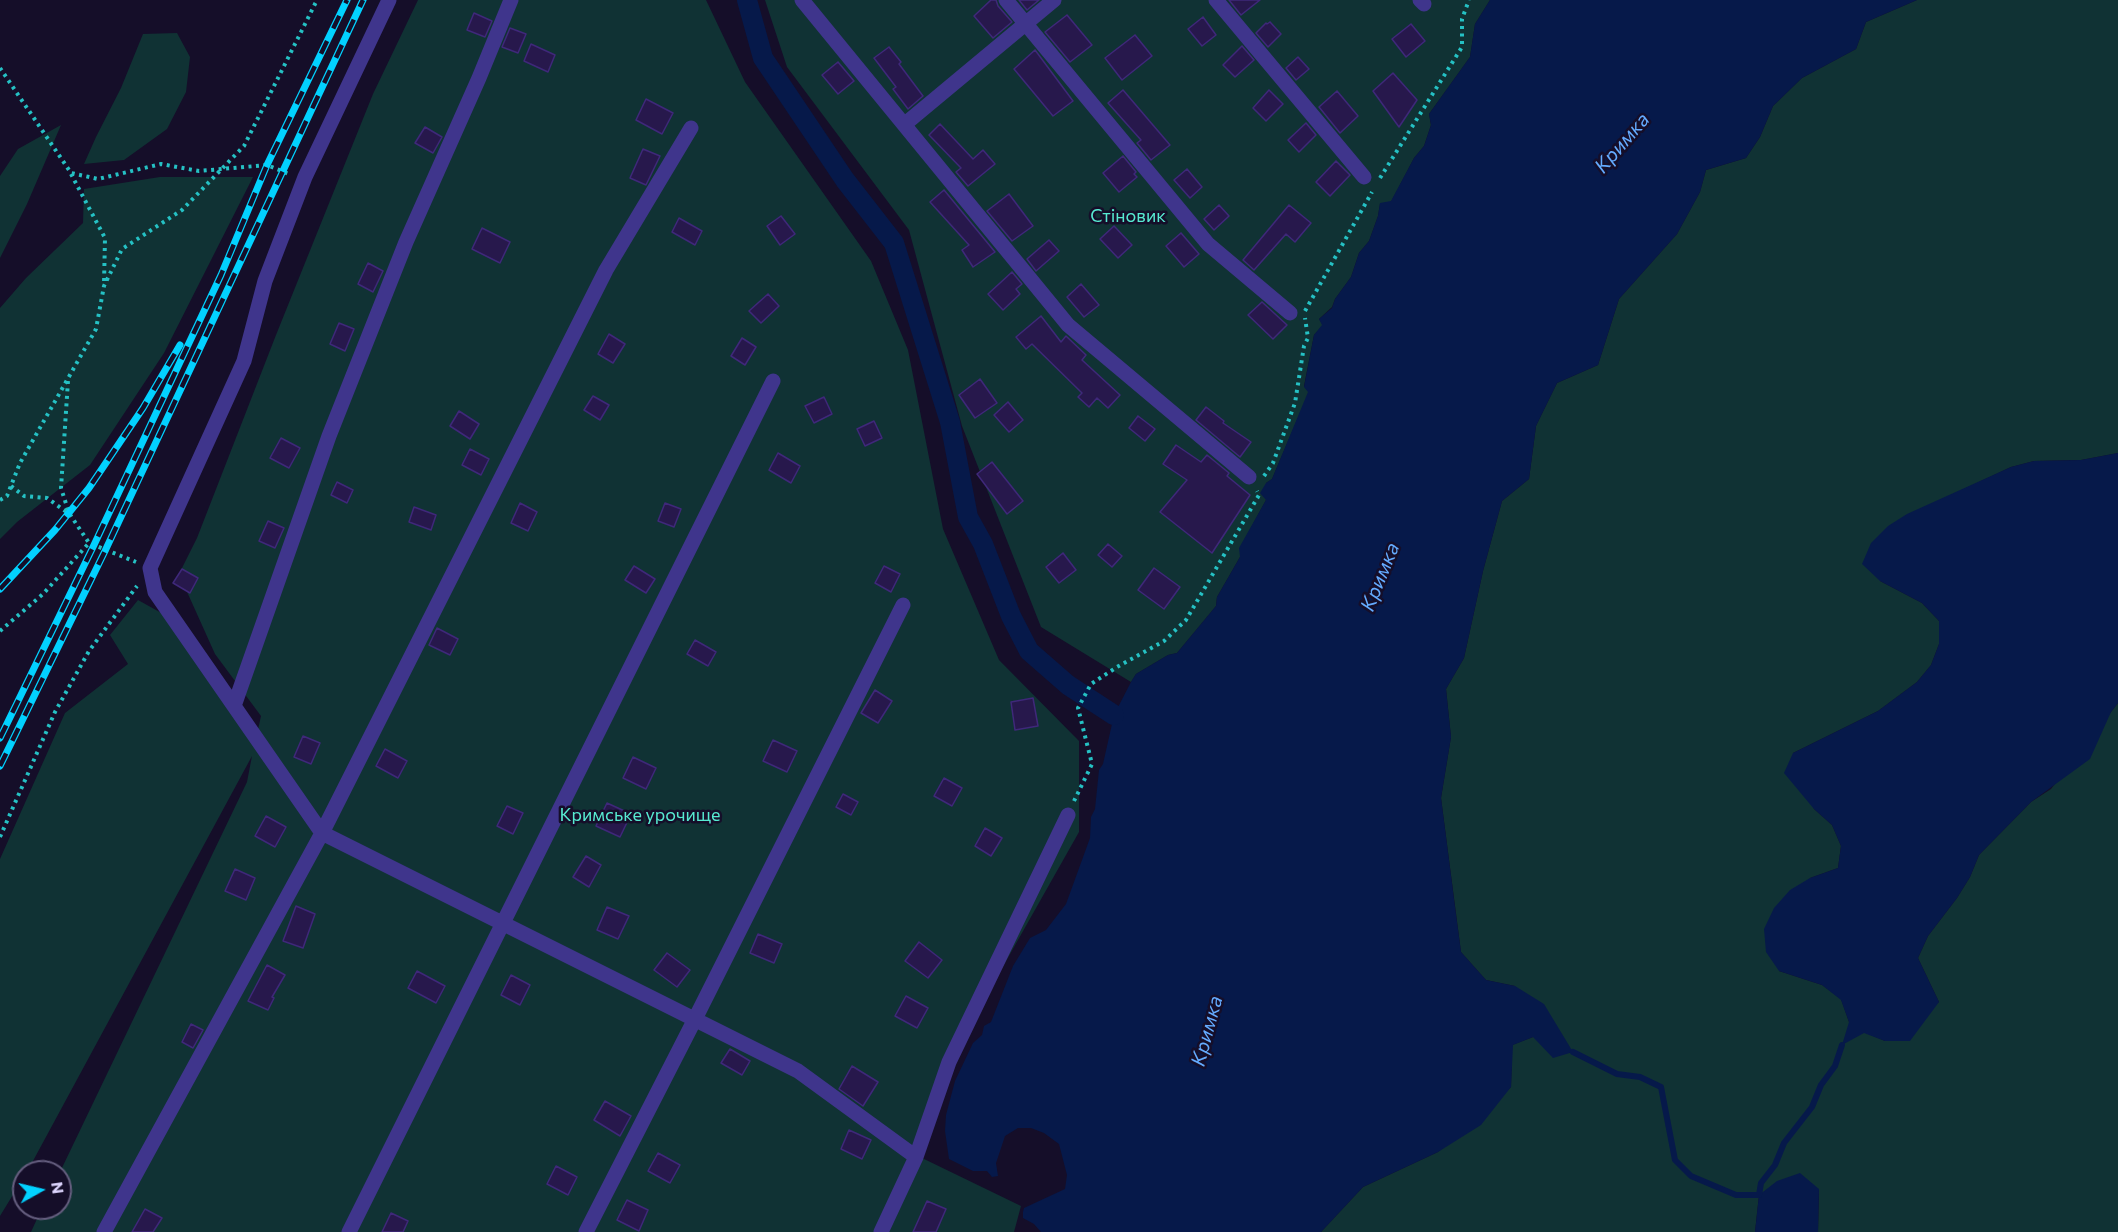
<!DOCTYPE html>
<html>
<head>
<meta charset="utf-8">
<style>
	body { margin:0 }
	#map { position:relative; width:2118px; height:1232px; overflow:hidden; background:#150e29; font-family:Commissioner,sans-serif }
	canvas { display:block }
	.north { position:absolute; left:12px; top:1160px; width:60px; height:60px; box-sizing:border-box; background:#150e29; border:2px solid #655e7f; border-radius:50%; rotate:82deg; font-size:16px; font-weight:700; line-height:24px; text-align:center; color:#ded6ff }
	.north::after { content:''; display:block; margin:auto; width:21px; height:27px; background:#02d1ff; clip-path:polygon(50% 0,100% 100%,50% 72%,0 100%) }
</style>
</head>
<body>
<div id="map">
<canvas width="2118" height="1232"></canvas>
<div class="north">N</div>
</div>
<script>
const c = document.querySelector('canvas').getContext('2d');
c.lineJoin = 'round';
function fillPath(path, color) {
  c.fillStyle = color;
  c.fill(path, 'evenodd');
}
function toPath(rows) {
  const path = new Path2D();
  for (const r of rows) {
    path.moveTo(r[0], r[1]);
    for (let i = 2; i < r.length; i += 2) path.lineTo(r[i], r[i + 1]);
  }
  return path;
}
function trace(path, color, width, dash) {
  c.strokeStyle = color;
  c.lineWidth = width;
  c.lineCap = dash ? 'butt' : 'round';
  c.setLineDash(dash || []);
  c.stroke(path);
}
function write(font, color, halo, rows, align = 'center') {
  c.font = font + ' Commissioner,sans-serif';
  c.lineWidth = 5;
  c.setLineDash([]);
  c.textBaseline = 'middle';
  c.strokeStyle = halo;
  c.fillStyle = color;
  for (const [text, x, y, turn = 0] of rows) {
    c.save();
    c.translate(x, y);
    c.rotate((+turn || 0) * Math.PI / 180);
    c.textAlign = isNaN(turn) ? turn : align;
    if (halo) c.strokeText(text, 0, 0);
    c.fillText(text, 0, 0);
    c.restore();
  }
}
fillPath(toPath([
	[418,0,706,0,745,82,871,261,908,350,943,529,999,660,1079,741,1079,832,949,1062,922,1158,1021,1206,1014,1232,31,1232,42,1208,60,1208,60,1172,247,782,252,756,27,1172,24,1172,22,1180,0,1216,0,859,65,713,128,664,110,635,138,600,165,615,255,743,261,716,215,654,179,574,197,538,276,335,373,94],
	[765,0,1490,0,1475,24,1470,57,1429,114,1431,125,1424,146,1414,158,1391,202,1380,204,1378,216,1369,241,1359,253,1351,277,1335,299,1332,307,1319,319,1323,325,1314,335,1304,386,1309,392,1272,479,1266,483,1266,500,1240,548,1240,557,1217,597,1216,606,1177,653,1168,655,1136,674,1131,682,1041,627,962,426,909,230,787,67],
	[1917,0,2118,0,2118,453,2081,460,2034,461,2011,467,1928,506,1880,581,1922,603,1939,621,1939,644,1931,665,1917,682,1878,711,1793,753,1814,809,1832,825,1841,846,1838,868,1810,878,1779,971,1822,985,1841,999,1849,1022,1864,1032,1885,1041,1939,1002,1918,958,1928,936,1957,898,1970,877,1979,855,2031,802,2051,789,2118,703,2118,1232,1818,1232,1819,1189,1759,1195,1755,1232,1321,1232,1363,1187,1438,1152,1511,1087,1512,1045,1533,1037,1515,986,1486,980,1461,952,1441,798,1451,737,1446,689,1464,658,1483,571,1502,501,1529,479,1536,426,1557,383,1598,365,1619,299,1677,234,1700,192,1706,170,1746,158,1760,137,1773,106,1802,78,1856,49,1866,22],
	[177,33,190,57,186,92,167,129,124,160,84,164,96,137,121,88,143,34],
	[61,125,27,204,0,258,0,176,18,149],
	[160,177,253,177,164,353,90,465,17,522,0,539,0,308,26,278,83,223,84,189]
]), '#103234');
fillPath(toPath([
	[1490,0,1917,0,1866,22,1856,49,1802,78,1773,106,1760,137,1746,158,1706,170,1700,192,1677,234,1619,299,1598,365,1557,383,1536,426,1529,479,1502,501,1483,571,1464,658,1446,689,1451,737,1441,798,1455,907,1461,952,1486,980,1515,986,1544,1004,1573,1052,1553,1058,1533,1037,1513,1045,1511,1087,1481,1125,1438,1152,1363,1187,1321,1232,1041,1232,1034,1224,1023,1218,1023,1212,1024,1208,1065,1189,1067,1175,1059,1144,1044,1133,1031,1128,1018,1128,1005,1136,996,1163,998,1176,992,1177,987,1171,973,1171,949,1159,945,1131,946,1115,955,1081,973,1043,982,1035,984,1026,991,1022,1013,966,1030,938,1046,930,1066,904,1090,838,1091,817,1095,809,1099,770,1103,764,1114,715,1131,682,1136,674,1168,655,1177,653,1216,606,1217,597,1240,557,1239,548,1266,500,1260,493,1266,483,1272,479,1308,392,1304,387,1314,335,1322,325,1319,319,1332,308,1335,299,1351,277,1359,253,1369,241,1378,216,1380,203,1391,201,1414,158,1424,146,1431,125,1429,114,1470,57,1475,24],
	[2118,453,2118,703,2111,712,2090,759,2031,802,1979,855,1970,877,1957,898,1928,936,1918,958,1939,1002,1910,1041,1885,1041,1864,1033,1842,1045,1849,1022,1841,1000,1822,985,1779,971,1766,952,1764,929,1774,908,1790,890,1810,878,1838,868,1841,846,1832,825,1814,809,1784,773,1793,753,1878,711,1917,682,1931,665,1939,644,1939,621,1922,603,1880,581,1862,564,1871,543,1888,526,1907,514,2011,467,2034,461,2081,460],
	[1800,1173,1819,1189,1818,1232,1755,1232,1759,1195,1777,1181]
]), '#06194a');
trace(toPath([
	[1573,1052,1617,1074,1640,1077,1661,1087,1675,1160,1691,1176,1736,1195,1759,1195,1761,1183,1775,1165,1784,1143,1812,1107,1821,1085,1835,1066,1842,1045]
]), '#06194a', 6);
trace(toPath([
	[747,0,763,58,845,180,894,243,950,422,968,517,983,544,1011,616,1029,651,1068,685,1114,715]
]), '#06194a', 20);
const building = toPath([
	[991,0,996,0,998,6,1012,22,993,38,974,16,991,0],
	[1019,0,1039,0,1027,10,1019,0],
	[1229,0,1260,0,1241,15,1229,0],
	[474,13,492,21,485,37,467,30,474,13],
	[1067,15,1092,45,1070,62,1045,32,1067,15],
	[1203,17,1216,35,1202,46,1188,29,1203,17],
	[1270,22,1281,34,1268,47,1256,33,1266,23,1267,24,1270,22],
	[1411,24,1425,41,1406,57,1392,39,1411,24],
	[510,28,526,34,518,53,502,47,510,28],
	[1135,35,1152,56,1122,80,1105,58,1135,35],
	[531,44,555,55,548,72,524,61,531,44],
	[1242,46,1254,60,1235,77,1223,65,1242,46],
	[889,47,901,62,899,64,923,96,908,109,893,89,896,87,874,58,889,47],
	[1035,50,1073,101,1053,116,1014,69,1035,50],
	[1298,57,1309,69,1296,80,1286,68,1298,57],
	[838,62,854,81,838,94,822,75,838,62],
	[1393,73,1417,100,1399,127,1373,91,1393,73],
	[1123,90,1170,145,1151,160,1137,143,1141,140,1108,103,1123,90],
	[1269,90,1283,104,1266,121,1253,108,1269,90],
	[1337,91,1358,116,1340,133,1319,107,1337,91],
	[646,99,673,113,662,134,636,120,646,99],
	[1306,123,1316,135,1299,152,1288,140,1306,123],
	[940,124,973,159,983,150,995,164,968,186,956,172,961,168,929,135,940,124],
	[425,127,442,137,433,153,415,143,425,127],
	[643,149,660,156,646,185,630,178,643,149],
	[1123,156,1136,172,1134,174,1137,177,1119,192,1103,173,1123,156],
	[1336,161,1350,175,1330,196,1316,182,1336,161],
	[1187,169,1202,187,1190,198,1174,180,1187,169],
	[944,190,995,252,973,267,962,250,969,245,930,202,944,190],
	[1009,194,1033,226,1012,241,987,211,1009,194],
	[1219,205,1229,216,1214,230,1204,219,1219,205],
	[1289,205,1311,223,1295,242,1286,234,1254,270,1243,260,1289,205],
	[781,216,795,234,780,245,767,226,781,216],
	[679,218,702,231,695,245,672,232,679,218],
	[1114,226,1132,245,1118,258,1100,239,1114,226],
	[482,228,510,242,500,263,472,249,482,228],
	[1181,233,1199,254,1184,267,1166,246,1181,233],
	[1049,240,1059,251,1036,271,1027,259,1049,240],
	[368,263,383,271,373,292,358,284,368,263],
	[1012,272,1022,284,1016,289,1020,294,1003,310,988,294,1012,272],
	[1081,284,1099,305,1084,317,1067,297,1081,284],
	[768,294,779,306,761,323,749,311,768,294],
	[1262,302,1287,325,1273,339,1248,315,1262,302],
	[1041,316,1061,342,1066,336,1086,355,1082,360,1120,395,1108,408,1097,398,1089,407,1078,397,1082,393,1032,344,1026,349,1016,337,1041,316],
	[339,323,354,329,345,351,330,344,339,323],
	[609,334,625,344,613,363,598,354,609,334],
	[742,338,756,347,745,365,731,356,742,338],
	[980,379,997,403,975,418,959,395,980,379],
	[593,396,609,405,600,420,584,410,593,396],
	[824,397,832,414,814,423,805,406,824,397],
	[1008,402,1023,420,1009,432,994,415,1008,402],
	[1206,407,1224,421,1223,423,1251,442,1240,457,1196,420,1206,407],
	[459,411,479,424,470,439,450,426,459,411],
	[1138,416,1155,429,1145,441,1129,428,1138,416],
	[874,421,882,438,865,446,857,429,874,421],
	[281,438,300,448,289,468,270,458,281,438],
	[1176,445,1201,462,1207,455,1229,473,1227,476,1250,495,1212,553,1160,512,1187,480,1163,464,1176,445],
	[470,449,489,459,481,475,462,465,470,449],
	[778,453,800,466,791,483,769,470,778,453],
	[992,462,1023,501,1007,514,977,474,992,462],
	[337,482,353,490,347,503,331,495,337,482],
	[520,503,537,512,528,531,511,523,520,503],
	[665,503,681,509,674,527,658,521,665,503],
	[414,507,436,515,431,530,409,522,414,507],
	[268,521,284,528,275,548,259,541,268,521],
	[1108,544,1122,556,1112,567,1098,555,1108,544],
	[1063,553,1076,570,1059,583,1046,567,1063,553],
	[634,566,655,579,646,593,625,580,634,566],
	[884,566,900,574,891,592,875,583,884,566],
	[1154,568,1180,587,1164,609,1138,590,1154,568],
	[182,569,198,578,190,593,173,583,182,569],
	[437,628,458,639,450,655,429,645,437,628],
	[695,640,716,652,708,666,687,654,695,640],
	[875,690,892,701,878,723,861,713,875,690],
	[1033,698,1038,726,1015,730,1011,702,1033,698],
	[303,736,320,743,311,764,294,757,303,736],
	[773,740,797,751,787,772,763,761,773,740],
	[385,749,407,761,398,778,376,766,385,749],
	[633,757,656,768,646,789,623,778,633,757],
	[944,778,962,788,952,806,934,796,944,778],
	[843,794,858,802,851,815,836,807,843,794],
	[607,803,631,814,620,837,596,826,607,803],
	[507,806,523,813,513,834,497,826,507,806],
	[266,816,286,827,275,847,255,836,266,816],
	[985,828,1002,838,991,856,975,846,985,828],
	[586,856,601,865,589,887,573,877,586,856],
	[235,869,255,878,246,900,225,891,235,869],
	[296,906,315,914,303,948,283,941,296,906],
	[607,907,629,916,618,939,597,930,607,907],
	[758,934,782,944,774,963,750,953,758,934],
	[919,942,942,960,928,978,905,961,919,942],
	[667,953,690,970,677,987,654,970,667,953],
	[267,965,285,975,272,997,274,998,268,1010,248,1001,267,965],
	[417,971,445,986,436,1003,408,988,417,971],
	[511,975,530,985,520,1005,501,995,511,975],
	[906,996,928,1008,917,1028,895,1016,906,996],
	[191,1024,203,1030,193,1048,182,1042,191,1024],
	[730,1049,750,1061,742,1075,721,1063,730,1049],
	[852,1066,878,1082,863,1106,839,1089,852,1066],
	[605,1101,631,1116,620,1136,594,1120,605,1101],
	[849,1130,871,1140,862,1159,841,1149,849,1130],
	[658,1153,680,1165,670,1183,648,1171,658,1153],
	[556,1166,577,1177,568,1195,547,1184,556,1166],
	[627,1200,648,1210,639,1231,617,1220,627,1200],
	[927,1201,946,1209,936,1232,913,1232,927,1201],
	[145,1209,162,1218,153,1232,132,1232,145,1209],
	[391,1213,408,1221,403,1232,382,1232,391,1213]
]);
fillPath(building, '#27184c');
trace(building, '#3f287a', 1.5);
trace(toPath([
	[0,68,71,173,98,179,161,164,199,171,267,165,289,174],
	[71,174,105,238,104,284],
	[1380,178,1462,47,1462,19,1469,0],
	[1305,311,1372,192],
	[68,381,61,488,69,513,89,543,136,562],
	[1264,476,1273,463,1295,403,1304,346,1308,338,1305,318],
	[11,486,24,496,47,498,68,513],
	[0,500,7,496,20,463,96,329,104,286,122,249,182,210,244,146,317,0],
	[0,631,43,594,89,543],
	[1074,801,1092,764,1078,708,1091,684,1117,667,1164,641,1186,620,1259,495,1257,491],
	[0,837,55,712,89,651,137,586]
]), '#25c1c4', 4, [3, 4.5]);
trace(toPath([
	[389,0,305,177,265,281,244,361,150,568,155,592,322,833,798,1071,916,1157,881,1232],
	[802,0,1068,325,1249,477],
	[1006,0,1208,244,1290,313],
	[1216,0,1364,177],
	[1420,0,1424,4],
	[905,124,1054,0],
	[234,706,329,436,406,242,479,78,511,0],
	[916,1157,949,1062,1068,815],
	[104,1232,322,833,606,270,691,128],
	[349,1232,773,381],
	[586,1232,695,1019,903,605]
]), '#3f358c', 15);
const rail = toPath([
	[0,589,55,530,89,488,143,408,180,345],
	[0,738,94,545,221,275,267,165,347,0],
	[0,766,105,551,363,0]
]);
trace(rail, '#02d1ff', 7);
trace(rail, '#150e29', 4.5, [14]);
write('18px', '#57ead1', '#150e29', [
	["Стіновик",1128,216],
	["Кримське урочище",640,815]
]);
write('italic 20px', '#64abff', '#150e29', [
	["Кримка",1622,143,-49],
	["Кримка",1380,577,-68],
	["Кримка",1207,1031,-75]
]);
</script>
</body>
</html>
